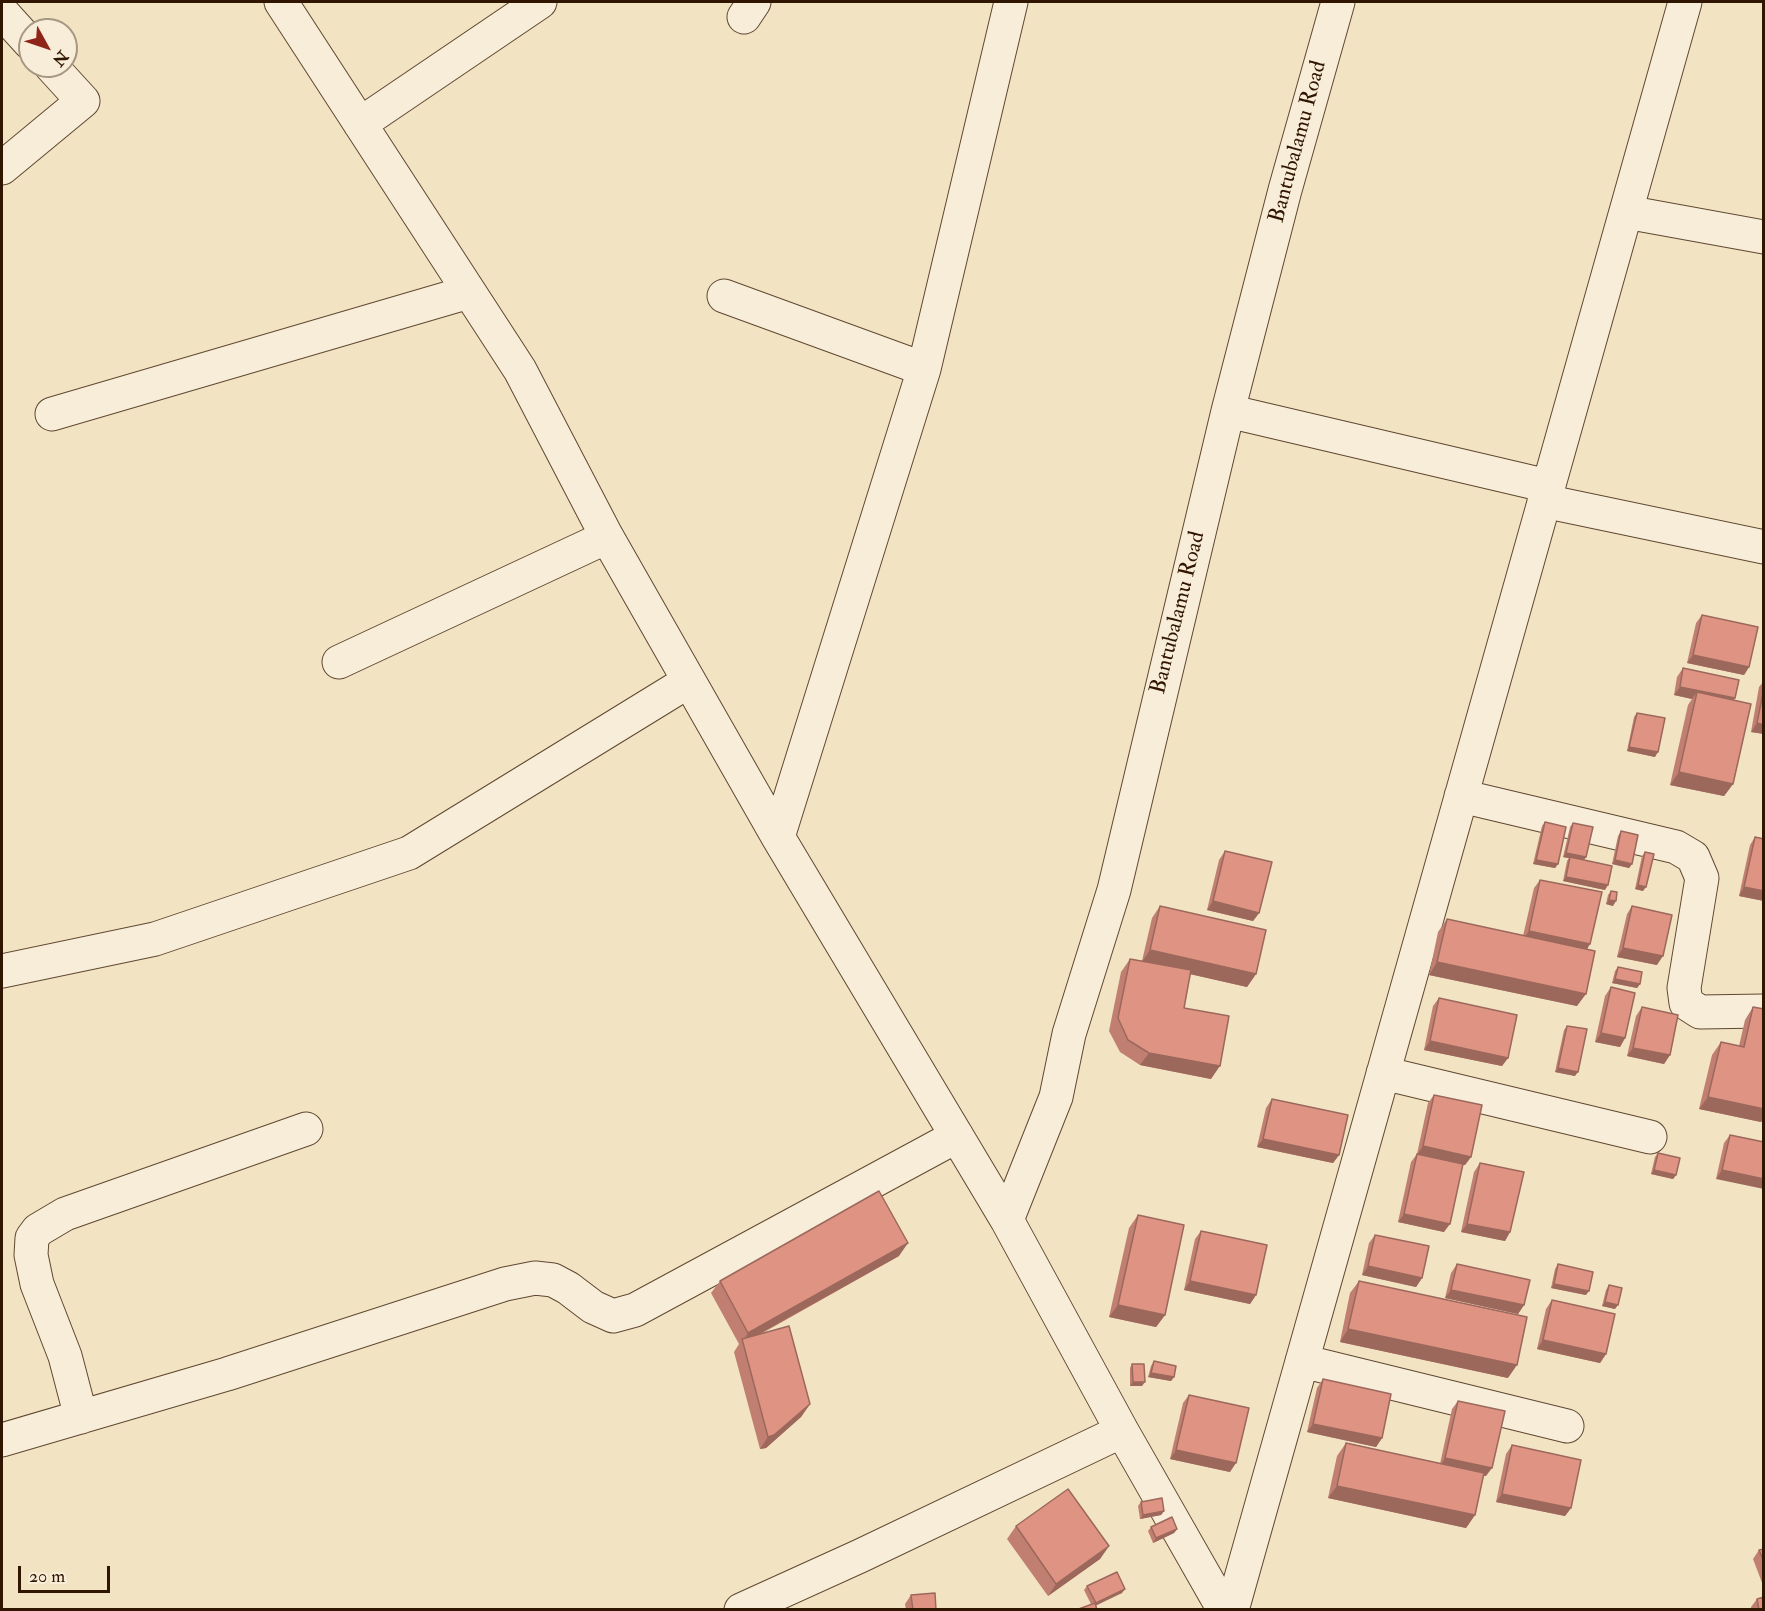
<!DOCTYPE html>
<html>
<head>
<meta charset="utf-8">
<style>
	body { margin:0 }
	#map { position:relative; width:1765px; height:1611px; overflow:hidden; background:#f2e3c3; font-family:"IM FELL Double Pica",serif }
	canvas { display:block }
	.frame { position:absolute; inset:0; border:3px solid #301500; pointer-events:none }
	.north { position:absolute; left:18px; top:18px; width:60px; height:60px; box-sizing:border-box; background:#f7edd8; border:2px solid #a79782; border-radius:50%; rotate:130deg; font-size:16px; font-weight:700; line-height:24px; text-align:center; color:#301500 }
	.north::after { content:''; display:block; margin:auto; width:21px; height:27px; background:#8f2418; clip-path:polygon(50% 0,100% 100%,50% 72%,0 100%) }
	.scale { position:absolute; left:18px; top:1566px; width:92px; height:27px; box-sizing:border-box; border:3px solid #301500; border-top:0; padding-left:8px; font-size:18px; line-height:21px; white-space:nowrap; color:#301500; -webkit-text-stroke:4px #f7edd8; paint-order:stroke }
</style>
</head>
<body>
<div id="map">
<canvas width="1765" height="1611"></canvas>
<div class="frame"></div>
<div class="north">N</div>
<div class="scale">20 m</div>
</div>
<script>
const c = document.querySelector('canvas').getContext('2d');
c.lineJoin = 'round';
function toPath(rows) {
  const path = new Path2D();
  for (const r of rows) {
    path.moveTo(r[0], r[1]);
    for (let i = 2; i < r.length; i += 2) path.lineTo(r[i], r[i + 1]);
  }
  return path;
}
function trace(path, color, width, dash) {
  c.strokeStyle = color;
  c.lineWidth = width;
  c.lineCap = dash ? 'butt' : 'round';
  c.setLineDash(dash || []);
  c.stroke(path);
}
function fillPath(path, color) {
  c.fillStyle = color;
  c.fill(path, 'evenodd');
}
function write(font, color, halo, rows, align = 'center') {
  c.font = font + ' "IM FELL Double Pica",serif';
  c.lineWidth = 4.5;
  c.setLineDash([]);
  c.textBaseline = 'middle';
  c.strokeStyle = halo;
  c.fillStyle = color;
  for (const [text, x, y, turn = 0] of rows) {
    c.save();
    c.translate(x, y);
    c.rotate((+turn || 0) * Math.PI / 180);
    c.textAlign = isNaN(turn) ? turn : align;
    if (halo) c.strokeText(text, 0, 0);
    c.fillText(text, 0, 0);
    c.restore();
  }
}
const minor = toPath([
	[281,2,520,370,607,537,778,837,1007,1220,1122,1431,1224,1610],
	[2,12,30,43],
	[744,17,754,2],
	[360,124,540,2],
	[2,168,83,101,51,66],
	[1626,212,1764,237],
	[724,296,924,369],
	[1228,411,1548,486],
	[52,414,469,292],
	[1544,501,1764,547],
	[339,662,607,537],
	[1461,796,1676,847,1693,857,1702,878,1684,988,1686,1003,1700,1012,1764,1011],
	[778,837,924,369,1011,2],
	[2,971,155,939,409,853,689,681],
	[1383,1073,1650,1137],
	[1007,1220,1056,1097,1069,1034,1114,890,1228,411,1285,190,1338,2],
	[1302,1361,1567,1426],
	[81,1417,65,1356,37,1284,31,1255,32,1238,38,1230,65,1214,306,1129],
	[2,1440,227,1374,505,1284,535,1278,553,1280,568,1288,593,1307,613,1316,635,1310,957,1136],
	[741,1610,860,1556,1122,1431],
	[1232,1610,1685,2]
]);
trace(minor, '#604831', 35);
trace(minor, '#f7edd8', 33);
fillPath(toPath([
	[1702,615,1749,667,1744,675,1687,663,1696,623],
	[1683,668,1735,698,1734,700,1733,784,1724,796,1670,785,1688,705,1692,699,1674,695,1677,677],
	[1764,681,1764,734,1751,732,1759,687],
	[1637,713,1655,757,1627,751,1634,717],
	[1545,822,1558,864,1555,868,1533,864,1542,826],
	[1573,823,1586,857,1584,860,1605,890,1563,881,1567,861,1569,858,1563,857,1570,827],
	[1621,831,1632,864,1629,868,1612,864,1618,836],
	[1755,837,1764,839,1764,901,1739,896,1750,845],
	[1225,851,1259,913,1253,921,1207,910,1219,860],
	[1645,852,1643,891,1635,889,1642,856],
	[1540,880,1587,949,1577,1006,1429,975,1438,932,1447,919,1523,936,1534,888],
	[1611,891,1613,906,1606,904,1608,895],
	[1160,906,1256,974,1247,987,1190,974,1184,1008,1211,1079,1140,1065,1120,1052,1109,1031,1121,972,1130,959,1142,961,1152,918],
	[1632,906,1657,965,1617,957,1627,914],
	[1618,967,1640,984,1637,988,1612,983,1615,971],
	[1611,987,1625,1038,1620,1047,1595,1042,1605,996],
	[1439,998,1508,1058,1502,1066,1424,1050,1433,1006],
	[1642,1007,1670,1055,1664,1064,1627,1056,1636,1016],
	[1753,1007,1764,1009,1764,1118,1761,1122,1699,1109,1712,1055,1721,1042,1739,1046,1745,1020],
	[1567,1026,1575,1076,1555,1072,1564,1030],
	[1434,1095,1471,1157,1465,1165,1462,1165,1444,1232,1398,1222,1411,1162,1417,1154,1428,1103],
	[1272,1099,1339,1155,1333,1163,1257,1147,1266,1108],
	[1730,1135,1764,1142,1716,1179,1724,1143],
	[1658,1153,1676,1175,1673,1179,1651,1174,1655,1157],
	[1480,1163,1510,1232,1505,1241,1461,1232,1474,1172],
	[1138,1215,1165,1315,1156,1327,1109,1317,1129,1228],
	[1201,1231,1256,1295,1250,1304,1184,1290,1195,1239],
	[1375,1235,1422,1278,1416,1287,1362,1275,1369,1243],
	[899,1256,759,1335,810,1404,801,1417,766,1448,760,1449,734,1352,739,1344,711,1293,720,1281],
	[1457,1264,1524,1305,1518,1314,1445,1298,1451,1273],
	[1558,1264,1586,1295,1551,1288,1555,1269],
	[1359,1281,1508,1378,1340,1342,1350,1293],
	[1609,1285,1615,1309,1602,1306,1606,1290],
	[1552,1300,1606,1354,1600,1363,1537,1349,1546,1309],
	[1154,1361,1174,1377,1171,1381,1148,1377,1151,1366],
	[1132,1364,1142,1386,1130,1386,1130,1368],
	[1323,1379,1382,1438,1376,1447,1307,1432,1317,1388],
	[1189,1395,1230,1472,1170,1459,1183,1403],
	[1458,1401,1486,1476,1483,1476,1475,1515,1466,1528,1328,1498,1337,1456,1346,1443,1440,1464,1452,1409],
	[1512,1445,1571,1508,1565,1516,1496,1502,1506,1454],
	[1141,1502,1164,1511,1161,1515,1140,1519,1138,1506],
	[1016,1526,1109,1546,1100,1559,1048,1596,1007,1539],
	[1151,1527,1177,1529,1174,1533,1153,1543,1148,1531],
	[1764,1549,1764,1588,1753,1559,1759,1550],
	[1087,1586,1122,1593,1091,1604,1084,1590],
	[911,1595,936,1610,906,1610,905,1604],
	[1757,1599,1764,1610,1751,1610,1751,1607]
]), '#c07f71');
fillPath(toPath([
	[1693,655,1749,667,1744,675,1687,663],
	[1680,687,1735,698,1729,707,1697,692,1692,699,1674,695],
	[1757,723,1764,725,1764,734,1751,732],
	[1629,747,1658,752,1655,757,1627,751],
	[1679,772,1733,784,1724,796,1670,785],
	[1566,853,1586,857,1583,861,1563,857],
	[1536,860,1558,864,1555,868,1533,864],
	[1615,860,1632,864,1629,868,1612,864],
	[1566,877,1608,885,1605,890,1563,881],
	[1638,885,1646,887,1643,891,1635,889],
	[1744,887,1764,891,1764,901,1739,896],
	[1609,900,1616,901,1613,906,1606,904],
	[1213,901,1259,913,1253,921,1207,910],
	[1529,931,1590,944,1585,953,1523,939],
	[1623,948,1663,956,1657,965,1617,957],
	[1150,950,1256,974,1247,987,1141,963],
	[1437,962,1586,994,1577,1006,1429,975],
	[1615,979,1640,984,1637,988,1612,983],
	[1601,1033,1625,1038,1620,1047,1595,1042],
	[1430,1041,1508,1058,1502,1066,1424,1050],
	[1633,1048,1670,1055,1664,1064,1627,1056],
	[1149,1053,1220,1066,1211,1079,1140,1065],
	[1558,1068,1578,1072,1575,1076,1555,1072],
	[1708,1097,1764,1109,1764,1118,1761,1122,1699,1109],
	[1263,1139,1339,1155,1333,1163,1257,1147],
	[1423,1146,1471,1157,1465,1165,1417,1155],
	[1654,1170,1676,1175,1673,1179,1651,1174],
	[1722,1170,1764,1179,1764,1189,1716,1179],
	[1404,1214,1450,1224,1444,1232,1398,1222],
	[1467,1224,1510,1232,1505,1241,1461,1232],
	[908,1243,899,1256,743,1343,743,1341,748,1333],
	[1368,1266,1422,1278,1416,1287,1362,1275],
	[1190,1281,1256,1295,1250,1304,1184,1290],
	[1554,1284,1589,1291,1586,1295,1551,1288],
	[1451,1290,1524,1305,1518,1314,1445,1298],
	[1605,1302,1618,1305,1615,1309,1602,1306],
	[1118,1305,1165,1315,1156,1327,1109,1317],
	[1348,1329,1517,1365,1508,1378,1340,1342],
	[1543,1340,1606,1354,1600,1363,1537,1349],
	[1151,1373,1174,1377,1171,1381,1148,1377],
	[1133,1382,1145,1382,1142,1386,1130,1386],
	[810,1404,801,1417,766,1448,760,1449,768,1437],
	[1313,1424,1382,1438,1376,1447,1307,1432],
	[1176,1450,1236,1463,1230,1472,1170,1459],
	[1445,1458,1492,1468,1486,1476,1440,1466],
	[1337,1486,1475,1515,1466,1528,1328,1498],
	[1502,1494,1571,1508,1565,1516,1496,1502],
	[1164,1511,1161,1515,1140,1519,1143,1515],
	[1177,1529,1174,1533,1153,1543,1156,1538],
	[1109,1546,1100,1559,1048,1596,1056,1584],
	[1125,1589,1122,1593,1093,1607,1096,1603]
]), '#9c685c');
const building = toPath([
	[1702,615,1758,627,1749,667,1693,655,1702,615],
	[1683,668,1739,680,1735,698,1680,687,1683,668],
	[1764,688,1764,725,1757,723,1764,688],
	[1697,692,1751,704,1733,784,1679,772,1697,692],
	[1637,713,1665,718,1658,752,1629,747,1637,713],
	[1545,822,1566,827,1558,864,1536,860,1545,822],
	[1573,823,1593,827,1586,857,1566,853,1573,823],
	[1621,831,1638,835,1632,864,1615,860,1621,831],
	[1755,837,1764,839,1764,891,1744,887,1755,837],
	[1225,851,1272,862,1259,913,1213,901,1225,851],
	[1645,852,1654,854,1646,887,1638,885,1645,852],
	[1570,857,1612,866,1608,885,1566,877,1570,857],
	[1540,880,1602,892,1590,944,1529,931,1540,880],
	[1611,891,1617,892,1616,901,1609,900,1611,891],
	[1160,906,1266,930,1256,974,1150,950,1160,906],
	[1632,906,1672,915,1663,956,1623,948,1632,906],
	[1447,919,1595,951,1586,994,1437,962,1447,919],
	[1130,959,1191,970,1184,1008,1229,1016,1220,1066,1149,1053,1128,1040,1118,1018,1130,959],
	[1618,967,1642,972,1640,984,1615,979,1618,967],
	[1611,987,1635,993,1625,1038,1601,1033,1611,987],
	[1439,998,1517,1015,1508,1058,1430,1041,1439,998],
	[1642,1007,1678,1015,1670,1055,1633,1048,1642,1007],
	[1753,1007,1764,1009,1764,1109,1708,1097,1721,1042,1744,1047,1753,1007],
	[1567,1026,1587,1029,1578,1072,1558,1068,1567,1026],
	[1434,1095,1482,1105,1471,1157,1423,1146,1434,1095],
	[1272,1099,1348,1115,1339,1155,1263,1139,1272,1099],
	[1730,1135,1764,1142,1764,1179,1722,1170,1730,1135],
	[1658,1153,1680,1158,1676,1175,1654,1170,1658,1153],
	[1417,1154,1463,1164,1450,1224,1404,1214,1417,1154],
	[1480,1163,1524,1172,1510,1232,1467,1224,1480,1163],
	[879,1191,908,1243,748,1333,720,1281,879,1191],
	[1138,1215,1184,1225,1165,1315,1118,1305,1138,1215],
	[1201,1231,1267,1245,1256,1295,1190,1281,1201,1231],
	[1375,1235,1429,1246,1422,1278,1368,1266,1375,1235],
	[1457,1264,1530,1280,1524,1305,1451,1290,1457,1264],
	[1558,1264,1593,1272,1589,1291,1554,1284,1558,1264],
	[1359,1281,1527,1317,1517,1365,1348,1329,1359,1281],
	[1609,1285,1622,1288,1618,1305,1605,1302,1609,1285],
	[1552,1300,1615,1314,1606,1354,1543,1340,1552,1300],
	[789,1326,810,1404,774,1435,768,1437,742,1339,789,1326],
	[1154,1361,1176,1366,1174,1377,1151,1373,1154,1361],
	[1132,1364,1144,1364,1145,1382,1133,1382,1132,1364],
	[1323,1379,1391,1394,1382,1438,1313,1424,1323,1379],
	[1189,1395,1249,1408,1236,1463,1176,1450,1189,1395],
	[1458,1401,1505,1411,1492,1468,1445,1458,1458,1401],
	[1346,1443,1484,1473,1475,1515,1337,1486,1346,1443],
	[1512,1445,1581,1460,1571,1508,1502,1494,1512,1445],
	[1068,1489,1109,1546,1056,1584,1016,1526,1068,1489],
	[1162,1498,1164,1511,1143,1515,1141,1502,1162,1498],
	[1172,1517,1177,1529,1156,1538,1151,1527,1172,1517],
	[1764,1549,1764,1562,1759,1550,1764,1549],
	[1117,1572,1125,1589,1096,1603,1087,1586,1117,1572],
	[935,1593,936,1610,913,1610,911,1595,935,1593],
	[1764,1597,1764,1610,1759,1610,1757,1599,1764,1597],
	[1095,1603,1097,1610,1076,1610,1095,1603]
]);
fillPath(building, '#df9483');
trace(building, '#9c685c', 1.5);
write('22px', '#301500', '#f7edd8', [
	["Bantubalamu Road",1299,142,-75],
	["Bantubalamu Road",1179,613,-76]
]);
</script>
</body>
</html>
